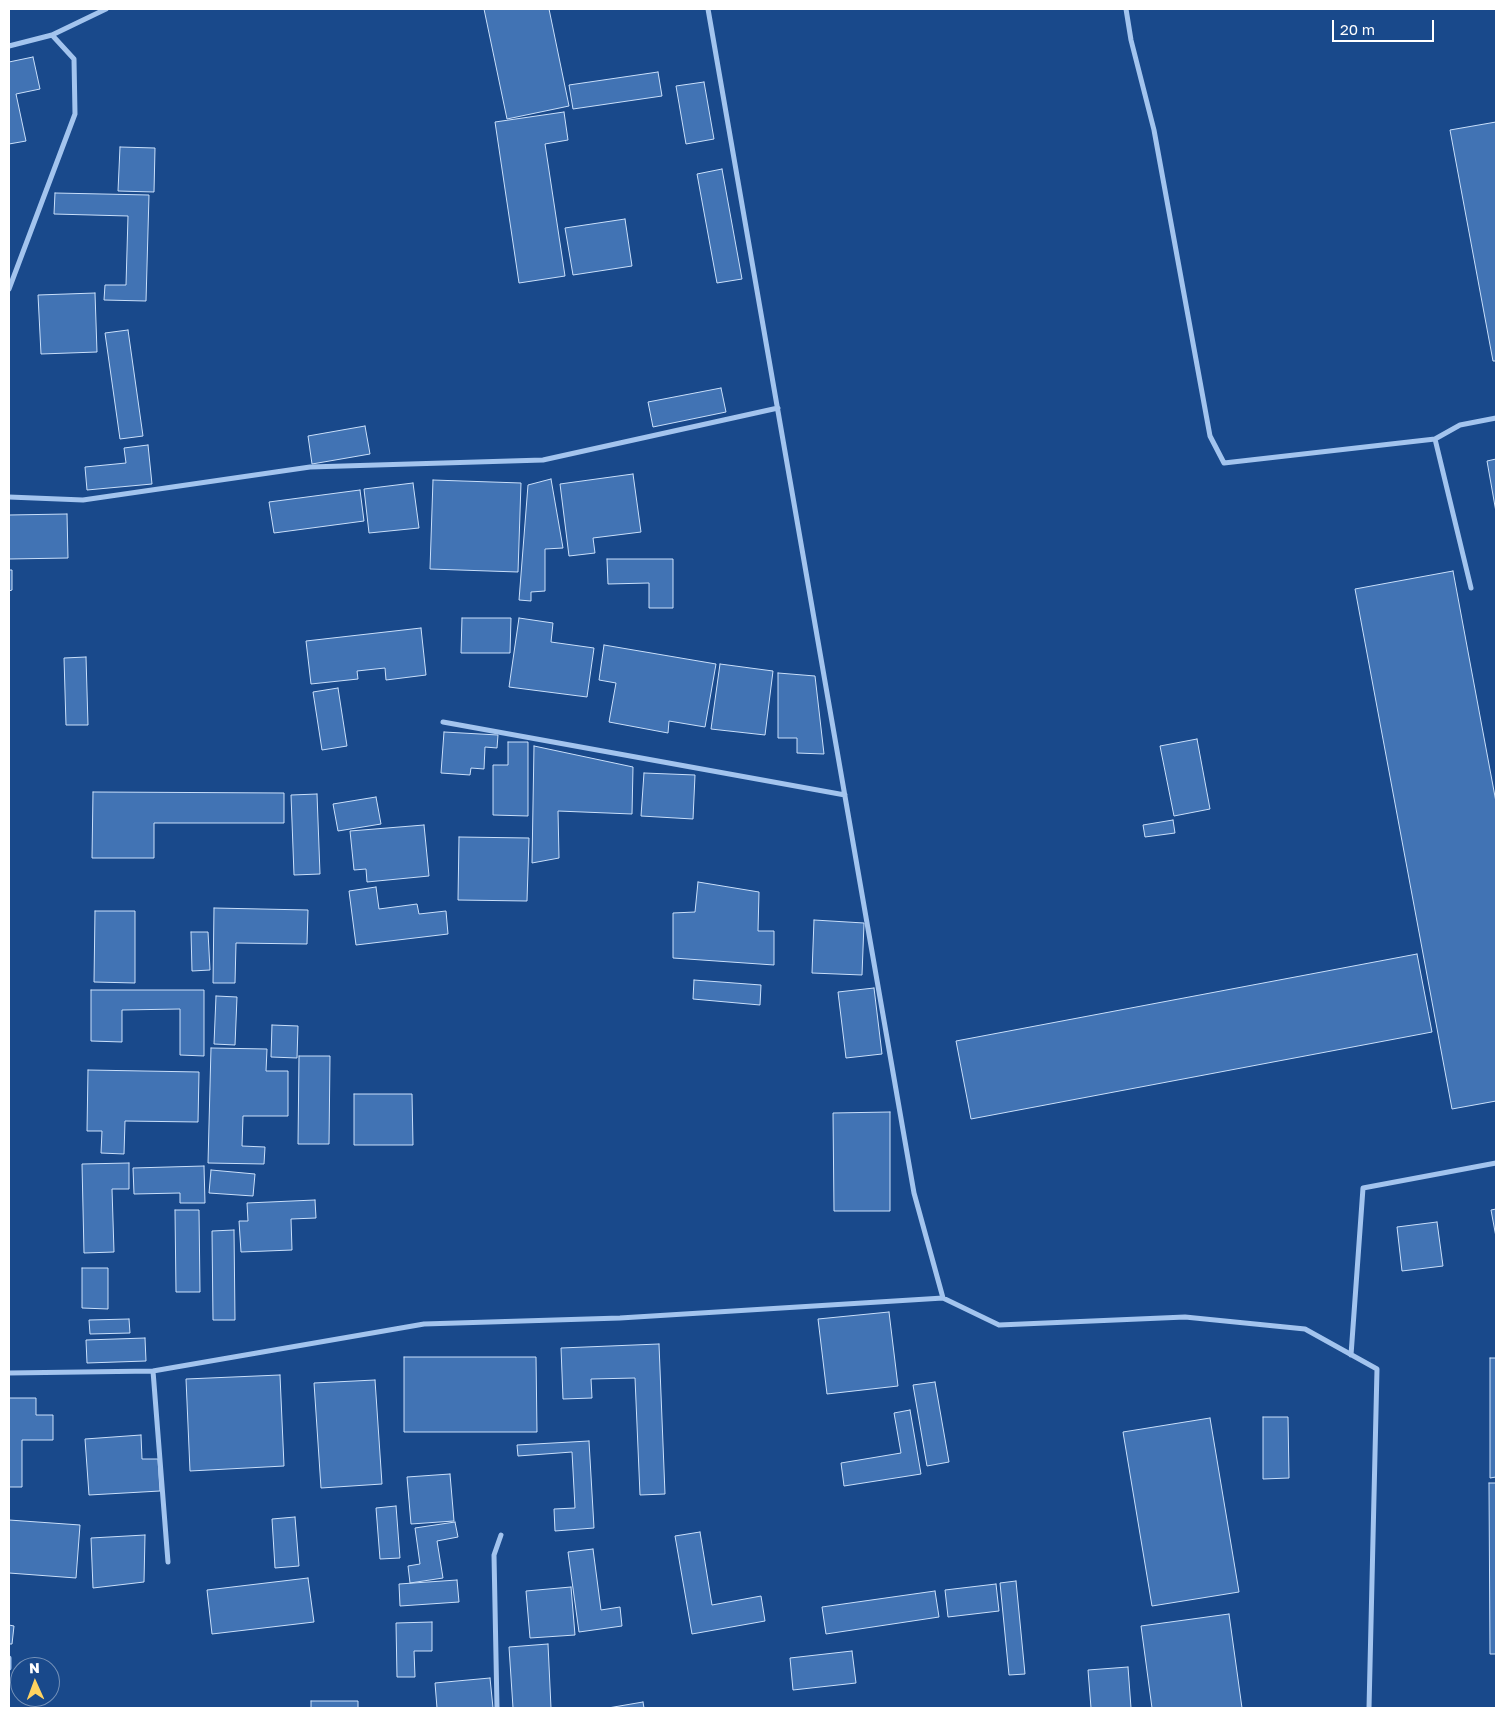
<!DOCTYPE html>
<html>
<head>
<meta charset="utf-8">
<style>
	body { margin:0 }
	#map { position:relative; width:1505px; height:1717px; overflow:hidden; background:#19498b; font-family:"Golos Text",sans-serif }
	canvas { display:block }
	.frame { position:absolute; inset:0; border:10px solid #fff; pointer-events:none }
	.north { position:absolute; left:10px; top:1657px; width:50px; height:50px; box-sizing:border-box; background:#19498b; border:1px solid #7592b9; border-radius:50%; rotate:358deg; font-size:14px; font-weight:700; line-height:20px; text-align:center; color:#fff }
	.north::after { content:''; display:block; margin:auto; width:18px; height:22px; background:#ffd360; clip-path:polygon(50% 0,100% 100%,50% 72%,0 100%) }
	.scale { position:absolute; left:1332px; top:20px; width:102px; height:22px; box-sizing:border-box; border:2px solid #fff; border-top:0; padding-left:6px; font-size:15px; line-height:18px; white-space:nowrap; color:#fff; -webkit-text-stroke:4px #19498b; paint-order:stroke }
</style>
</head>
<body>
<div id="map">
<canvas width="1505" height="1717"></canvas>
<div class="frame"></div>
<div class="north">N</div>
<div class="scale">20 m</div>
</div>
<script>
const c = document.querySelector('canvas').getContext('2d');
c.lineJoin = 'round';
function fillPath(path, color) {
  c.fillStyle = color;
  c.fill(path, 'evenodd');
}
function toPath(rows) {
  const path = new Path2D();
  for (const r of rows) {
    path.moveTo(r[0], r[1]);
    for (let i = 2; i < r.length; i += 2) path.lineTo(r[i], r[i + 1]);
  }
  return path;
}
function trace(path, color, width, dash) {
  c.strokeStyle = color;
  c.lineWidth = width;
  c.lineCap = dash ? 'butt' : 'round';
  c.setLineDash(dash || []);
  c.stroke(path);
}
const building = toPath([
	[484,9,549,9,569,106,507,119,484,9],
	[33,57,40,89,16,94,26,141,9,144,9,62,33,57],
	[658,72,662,96,573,109,569,85,658,72],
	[704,82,714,139,686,144,676,86,704,82],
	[564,112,568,140,545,144,565,276,519,283,495,122,564,112],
	[1496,122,1496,361,1493,361,1450,130,1496,122],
	[120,147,155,148,154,192,118,191,120,147],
	[722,169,742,279,717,283,697,174,722,169],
	[55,193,149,195,146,301,104,300,105,285,126,285,128,216,54,214,55,193],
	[625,219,632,266,573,275,565,228,625,219],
	[95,293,97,352,41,354,38,295,95,293],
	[128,330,143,436,120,439,105,333,128,330],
	[721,388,726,412,653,427,648,402,721,388],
	[365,426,370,454,312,464,308,436,365,426],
	[148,445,152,484,87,490,85,467,126,463,124,448,148,445],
	[1496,459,1496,512,1487,461,1496,459],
	[633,474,641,532,593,538,595,553,569,556,560,484,633,474],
	[551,479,563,548,545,549,545,591,531,592,531,601,519,600,528,485,551,479],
	[433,480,521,483,518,572,430,569,433,480],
	[413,483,419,528,369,533,364,489,413,483],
	[360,490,364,521,274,533,269,502,360,490],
	[67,514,68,558,9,559,9,515,67,514],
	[607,559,673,559,673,608,649,608,649,583,608,584,607,559],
	[9,570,12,570,12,590,9,591,9,570],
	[1453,571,1496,802,1496,1101,1452,1109,1355,589,1453,571],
	[462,618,511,618,510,653,461,653,462,618],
	[519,618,553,623,551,642,594,648,587,697,509,687,519,618],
	[421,628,426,675,386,680,385,668,357,671,358,679,311,684,306,641,421,628],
	[604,645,716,664,705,727,669,721,668,733,609,722,616,683,599,680,604,645],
	[86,657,88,725,66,725,64,658,86,657],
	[720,664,773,671,765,735,711,729,720,664],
	[778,673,815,676,824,754,797,753,797,738,778,738,778,673],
	[338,688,347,746,322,750,313,692,338,688],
	[444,732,498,735,497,748,485,747,484,769,471,768,470,775,441,773,444,732],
	[1197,739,1210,809,1174,816,1160,746,1197,739],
	[508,742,528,742,528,816,493,815,493,765,508,765,508,742],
	[534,746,633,767,632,814,558,811,559,858,532,863,534,746],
	[644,773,695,775,693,819,641,816,644,773],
	[93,792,284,793,284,823,154,823,154,858,92,858,93,792],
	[317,794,320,874,294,875,291,795,317,794],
	[376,797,381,824,338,831,333,804,376,797],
	[1173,820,1175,833,1145,837,1143,825,1173,820],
	[424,825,429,876,367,882,366,869,354,870,350,831,424,825],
	[459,837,529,838,527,901,458,900,459,837],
	[698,882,759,892,758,931,774,931,774,965,673,958,673,913,695,912,698,882],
	[376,887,379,909,417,904,419,914,446,911,448,934,356,945,349,891,376,887],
	[214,908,308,910,307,944,236,943,235,983,213,983,214,908],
	[95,911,135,911,135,983,94,982,95,911],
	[814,920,864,923,862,975,812,973,814,920],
	[191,932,208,932,210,970,192,971,191,932],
	[1417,954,1432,1032,971,1119,956,1041,1417,954],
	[694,980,761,985,760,1005,693,999,694,980],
	[874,988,882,1054,846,1058,838,992,874,988],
	[91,990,204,990,204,1056,180,1055,180,1009,122,1010,122,1042,91,1041,91,990],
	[216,996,237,997,235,1045,214,1044,216,996],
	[272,1025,298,1026,297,1058,271,1057,272,1025],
	[211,1048,267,1049,266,1071,288,1071,288,1116,243,1116,242,1146,265,1147,264,1164,208,1163,211,1048],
	[299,1056,330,1056,329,1144,298,1144,299,1056],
	[88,1070,199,1072,198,1122,125,1121,124,1154,101,1153,102,1131,87,1131,88,1070],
	[354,1094,412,1094,413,1145,354,1145,354,1094],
	[890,1112,890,1211,834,1211,833,1113,890,1112],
	[129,1163,129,1189,112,1189,114,1252,84,1253,82,1164,129,1163],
	[204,1166,205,1203,180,1203,180,1193,134,1194,133,1168,204,1166],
	[211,1170,255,1174,253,1196,209,1193,211,1170],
	[315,1200,316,1218,291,1219,292,1250,241,1252,239,1221,248,1221,247,1203,315,1200],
	[1496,1209,1496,1237,1491,1210,1496,1209],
	[175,1210,199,1210,200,1292,176,1292,175,1210],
	[1437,1222,1443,1266,1402,1271,1397,1227,1437,1222],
	[234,1230,235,1320,213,1320,212,1231,234,1230],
	[82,1268,108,1268,108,1309,82,1308,82,1268],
	[889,1312,898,1386,827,1394,818,1319,889,1312],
	[129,1319,130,1333,90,1334,89,1320,129,1319],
	[145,1338,146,1361,87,1363,86,1340,145,1338],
	[659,1344,665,1494,640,1495,635,1378,591,1379,592,1398,563,1399,561,1348,659,1344],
	[404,1357,536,1357,537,1432,404,1432,404,1357],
	[1490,1358,1496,1358,1496,1477,1490,1478,1490,1358],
	[280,1375,284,1466,190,1471,186,1379,280,1375],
	[375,1380,382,1484,321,1488,314,1383,375,1380],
	[935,1382,949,1462,927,1466,913,1385,935,1382],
	[9,1398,36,1398,36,1415,53,1415,53,1440,22,1440,22,1487,9,1487,9,1398],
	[910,1410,921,1474,844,1486,841,1463,901,1453,894,1413,910,1410],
	[1263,1417,1288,1417,1289,1478,1263,1479,1263,1417],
	[1210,1418,1239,1592,1152,1606,1123,1432,1210,1418],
	[141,1435,142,1459,158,1459,160,1491,89,1495,85,1439,141,1435],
	[589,1441,594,1528,555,1531,554,1509,575,1508,572,1452,518,1456,517,1445,589,1441],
	[450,1474,454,1521,411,1524,407,1477,450,1474],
	[1489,1483,1496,1483,1496,1654,1490,1654,1489,1483],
	[396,1506,400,1558,380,1559,376,1508,396,1506],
	[295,1517,299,1566,275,1568,272,1519,295,1517],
	[9,1520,80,1525,76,1578,9,1573,9,1520],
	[455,1522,458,1537,437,1541,443,1578,410,1583,408,1566,420,1564,415,1528,455,1522],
	[700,1532,712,1605,761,1596,765,1621,692,1634,675,1536,700,1532],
	[145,1535,144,1582,93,1588,91,1538,145,1535],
	[593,1549,601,1610,620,1607,622,1626,579,1632,568,1552,593,1549],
	[308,1578,314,1622,212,1634,207,1590,308,1578],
	[457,1580,459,1602,400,1606,399,1584,457,1580],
	[1016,1581,1025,1674,1009,1675,1000,1583,1016,1581],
	[996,1584,999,1611,948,1617,945,1590,996,1584],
	[571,1587,575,1635,530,1638,526,1591,571,1587],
	[935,1591,939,1617,826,1634,822,1607,935,1591],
	[1229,1614,1242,1708,1152,1708,1141,1626,1229,1614],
	[432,1622,432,1651,414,1651,415,1677,397,1677,396,1623,432,1622],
	[9,1625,14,1626,12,1644,9,1644,9,1625],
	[548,1644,551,1708,513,1708,509,1647,548,1644],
	[852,1651,856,1683,793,1690,790,1658,852,1651],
	[1128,1667,1131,1708,1091,1708,1088,1670,1128,1667],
	[490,1678,493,1708,437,1708,435,1683,490,1678],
	[311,1701,358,1701,358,1708,311,1708,311,1701],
	[643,1702,644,1708,608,1708,643,1702]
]);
fillPath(building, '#4173b4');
trace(building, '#c9dffa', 1);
trace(toPath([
	[708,9,914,1193,943,1298,999,1325,1185,1317,1305,1329,1377,1369,1369,1708],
	[1126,9,1131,40,1154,130,1210,436,1224,463,1435,439,1460,425,1496,418],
	[52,35,106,9],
	[9,46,52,35,74,59,75,114,9,289],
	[1435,439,1471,588],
	[9,497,83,500,310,467,543,460,778,408],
	[443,722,845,795],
	[1351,1355,1363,1188,1496,1163],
	[153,1371,168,1562],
	[9,1373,153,1371,424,1324,620,1318,943,1298],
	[9,1658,9,1668],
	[497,1708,494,1555,501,1535]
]), '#a3c4ee', 5);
</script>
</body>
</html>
